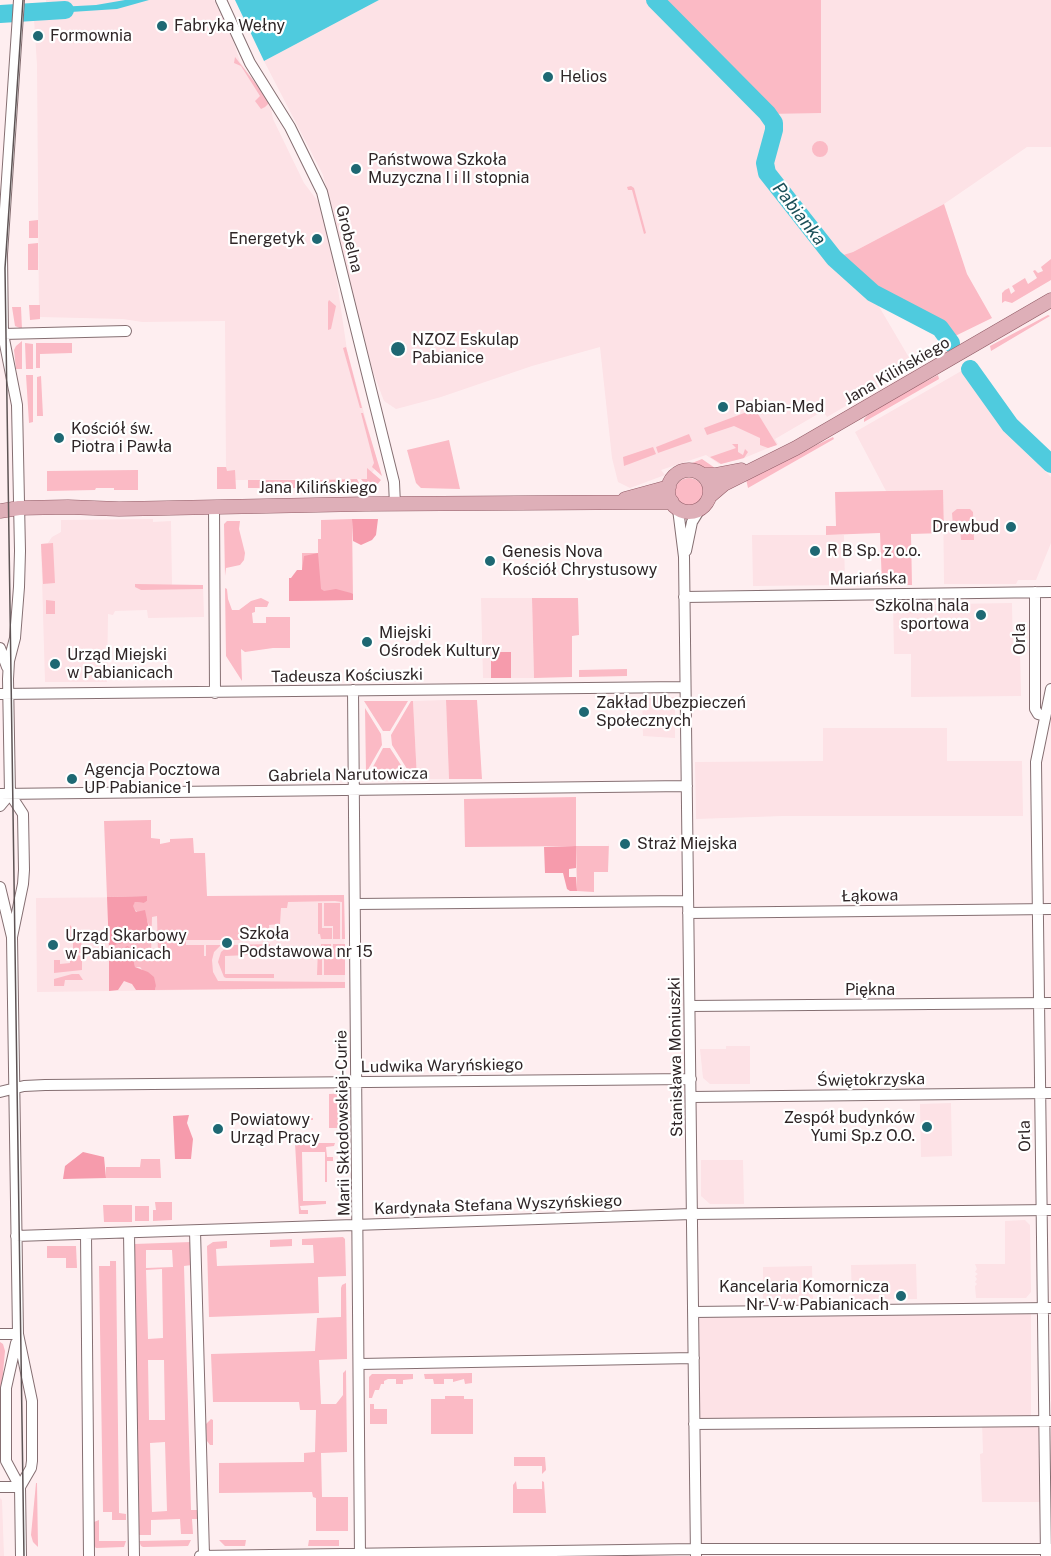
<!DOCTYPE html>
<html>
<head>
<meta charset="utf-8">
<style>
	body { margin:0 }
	canvas { display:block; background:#feeef0 }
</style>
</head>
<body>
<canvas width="1051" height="1556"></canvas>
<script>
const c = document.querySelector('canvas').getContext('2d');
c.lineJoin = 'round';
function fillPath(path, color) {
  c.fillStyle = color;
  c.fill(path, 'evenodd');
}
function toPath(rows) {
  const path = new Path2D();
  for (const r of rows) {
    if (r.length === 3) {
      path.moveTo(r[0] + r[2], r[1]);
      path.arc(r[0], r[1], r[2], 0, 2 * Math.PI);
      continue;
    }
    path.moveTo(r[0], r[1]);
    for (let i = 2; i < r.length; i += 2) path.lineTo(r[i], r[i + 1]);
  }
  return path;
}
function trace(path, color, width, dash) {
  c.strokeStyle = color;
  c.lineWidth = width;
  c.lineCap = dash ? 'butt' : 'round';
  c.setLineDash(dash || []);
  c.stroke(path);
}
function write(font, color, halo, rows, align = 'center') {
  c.font = font + ' "Public Sans",sans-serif';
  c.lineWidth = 4.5;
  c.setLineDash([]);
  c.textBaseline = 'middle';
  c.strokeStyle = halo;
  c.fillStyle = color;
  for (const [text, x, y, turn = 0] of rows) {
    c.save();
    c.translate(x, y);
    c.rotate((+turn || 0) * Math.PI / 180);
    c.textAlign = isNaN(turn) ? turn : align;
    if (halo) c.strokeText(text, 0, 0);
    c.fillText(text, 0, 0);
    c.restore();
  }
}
fillPath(toPath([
	[46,0,214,0,233,40,240,62,270,102,273,119,304,183,320,204,334,262,347,350,378,465,367,479,235,480,235,471,226,471,225,321,142,322,123,319,39,317,37,65,34,19,46,4],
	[379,0,655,0,820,113,821,0,1051,0,1051,147,1027,147,944,204,853,252,831,260,874,298,914,366,827,417,823,411,775,439,778,444,744,458,719,464,706,455,661,470,665,475,630,488,618,482,612,458,600,347,532,366,441,397,396,409,384,401,373,372,361,326,323,175,264,61],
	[963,370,1015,442,1051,477,1051,543,1036,580,1018,580,1016,584,944,584,943,490,886,491,855,432],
	[153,519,153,522,171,521,172,585,203,585,204,617,148,618,147,610,115,611,113,615,108,614,107,682,45,682,41,544,48,543,52,537,61,532,61,520],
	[752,535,844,535,845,585,753,586],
	[481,598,532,598,534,678,483,678],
	[1012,603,1013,653,1020,653,1021,696,911,697,911,654,894,654,893,605],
	[675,697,675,738,643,736,642,698],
	[446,700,449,779,417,779,413,701],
	[823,728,947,728,947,761,1022,761,1023,816,783,816,696,819,695,762,823,761],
	[344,895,345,988,37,992,36,898],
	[726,1046,750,1046,750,1084,710,1084,703,1078,700,1049,726,1049],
	[951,1103,952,1156,921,1157,920,1104],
	[701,1160,743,1160,744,1204,710,1204,701,1196],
	[1025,1220,1030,1225,1031,1292,1026,1298,976,1298,975,1286,977,1284,975,1282,977,1279,975,1276,978,1274,975,1272,977,1269,975,1264,1005,1264,1005,1221],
	[916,1264,917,1299,852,1300,851,1265],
	[812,1266,813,1301,763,1303,763,1267],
	[1031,1308,1031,1421,1043,1421,1045,1502,982,1502,980,1454,983,1453,982,1422,694,1424,693,1312],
	[0,1498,2,1500,4,1556,0,1556]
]), '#fde2e6');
fillPath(toPath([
	[655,0,821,0,821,113,767,114],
	[235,57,270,102,265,107,261,109,255,101,260,96,241,66,234,63],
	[820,149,8],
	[631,186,634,188,646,233,644,234,632,190,628,190,627,187],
	[944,204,967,274,992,318,949,339,940,328,873,293,834,258,853,252],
	[38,220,38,238,29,238,29,221],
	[38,243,38,270,28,270,28,244],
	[1051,259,1051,280,1012,303,1005,301,1002,303,1002,293,1005,290,1009,288,1011,294,1015,291,1012,286,1025,278,1028,284,1037,278,1033,271,1035,270,1038,273,1043,271,1041,267],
	[329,300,336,306,331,329,328,330,328,302],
	[29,305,40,305,40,319,30,320],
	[12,307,21,307,22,329,15,326],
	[1048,315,1050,316,991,351,990,346],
	[22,341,22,369,16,369,14,350,16,346],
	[25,343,33,344,33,369,26,369],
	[36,343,72,343,72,353,40,354,40,368,36,368],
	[346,347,362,408,360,408,343,348],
	[26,375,33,375,33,422,29,423],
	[938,375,939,379,864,422,864,419,874,408],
	[41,376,43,416,37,416,37,377],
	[755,409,777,445,768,448,760,445,760,438,734,426,707,435,704,428],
	[361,413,363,413,382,476,372,467,374,463],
	[689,434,692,441,658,453,656,447],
	[833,437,834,439,748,488,746,479],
	[449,440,460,489,421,488,416,483,407,450],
	[732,444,738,444,738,452,743,455,745,449,748,452,744,458,721,464,710,457,736,448],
	[653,447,656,454,624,466,623,457],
	[702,459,715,468,708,471,694,466,683,467,674,471,661,485,655,484,665,480,675,470],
	[217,467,226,467,227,471,235,470,236,489,217,489],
	[367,468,381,480,376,486,367,487,361,479,367,479],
	[138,470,138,490,114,490,114,488,96,488,95,490,47,491,47,471],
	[689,492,14],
	[357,479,361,487,315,488,313,485,313,480],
	[248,480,309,480,309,486,307,488,248,488],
	[943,490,944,533,911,534,912,585,882,585,880,533,826,535,826,526,836,526,835,492],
	[957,509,970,509,973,512,974,540,961,540,960,527,953,526,952,513],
	[352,519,353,600,289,601,289,578,302,578,302,553,318,553,318,539,321,539,321,520],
	[227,521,240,521,239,529,245,553,244,560,240,565,226,568,225,576,224,524],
	[53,543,55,583,43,584,41,544],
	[135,584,203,585,203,589,141,590,135,587],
	[225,588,227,589,228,599,232,610,239,610,251,601,261,598,269,602,267,607,255,607,255,612,252,613,253,623,266,623,266,617,290,617,290,648,273,648,245,652,241,649,242,681,226,656],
	[532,598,578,598,579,635,572,636,572,677,534,678],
	[46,600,55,601,55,614,46,614],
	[627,669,627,676,579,677,579,670],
	[446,700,477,700,482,779,449,779],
	[364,701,408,701,390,731,383,731],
	[411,701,413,701,417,779,414,780,392,745,391,735],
	[365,708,381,734,382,745,366,773],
	[383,748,390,748,410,779,366,780],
	[576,797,576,846,609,846,609,842,608,872,594,872,594,892,577,891,576,846,465,847,464,799],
	[151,820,151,838,160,839,160,844,170,842,170,839,193,838,194,853,205,853,207,896,344,895,345,939,342,939,342,902,335,901,288,902,287,908,281,908,280,924,269,925,270,940,186,940,186,945,204,945,204,956,206,956,206,945,221,945,214,952,212,960,213,972,218,981,345,982,345,988,155,990,156,986,140,967,135,967,132,952,122,948,111,957,109,961,109,949,115,945,148,937,149,926,147,920,137,912,132,906,135,902,144,903,147,901,147,896,107,897,104,821],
	[157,916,158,955,151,956,152,917],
	[318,903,322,903,322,928,332,928,332,939,321,939,320,934,318,934],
	[324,903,340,903,340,939,333,939,333,926,324,926],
	[70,925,81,940,82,953,70,952,73,951,73,937,70,937],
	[270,944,270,948,245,949,248,955,225,956,225,974,274,974,274,978,226,978,224,977,218,962,221,952,226,948,232,945],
	[321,944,331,944,331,953,322,953,322,975,317,975,318,949,321,949],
	[333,944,345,944,345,975,324,975,324,956,333,955],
	[70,954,82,956,82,970,54,973,54,960,60,960,60,964,70,963],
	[72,974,79,974,83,980,65,980,64,986,54,986,54,979],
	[347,1093,349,1096,349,1128,329,1128,329,1094],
	[250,1118,313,1118,313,1120,250,1121],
	[295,1143,335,1143,334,1146,326,1147,327,1157,333,1157,333,1161,327,1161,327,1182,325,1182,325,1152,302,1152,303,1201,326,1201,326,1204,300,1206,301,1210,308,1210,308,1214,299,1214],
	[141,1159,160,1159,161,1178,106,1178,106,1167,140,1167],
	[155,1202,172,1202,172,1220,153,1221,153,1210,156,1210],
	[103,1205,132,1205,132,1222,104,1222],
	[135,1206,149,1206,149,1221,135,1221],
	[343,1237,345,1239,346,1276,318,1277,319,1313,209,1317,207,1246,213,1242,227,1241,227,1248,216,1249,217,1266,314,1263,313,1245,302,1245,302,1239],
	[292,1239,292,1246,270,1247,270,1240],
	[191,1242,192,1265,184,1266,191,1510,200,1510,200,1519,192,1519,193,1534,181,1534,180,1519,151,1520,151,1535,139,1535,134,1244],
	[146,1250,172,1250,173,1267,146,1268],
	[162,1269,163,1338,148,1339,146,1270],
	[148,1360,164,1360,165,1420,149,1420],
	[165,1442,167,1511,152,1512,150,1443],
	[47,1246,76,1246,77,1268,66,1268,66,1258,47,1258],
	[110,1261,116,1261,119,1513,126,1514,126,1520,112,1520,112,1512,103,1512,99,1266,110,1266],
	[346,1283,347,1359,319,1360,321,1404,336,1404,343,1395,343,1373,346,1370,347,1452,321,1453,322,1497,348,1497,348,1531,316,1531,316,1498,313,1497,312,1492,219,1493,219,1463,304,1462,304,1453,315,1452,316,1410,300,1410,299,1402,213,1402,211,1354,315,1351,317,1318,341,1317,341,1288,342,1285],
	[0,1342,3,1344,5,1351,2,1384,2,1455,0,1453],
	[472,1373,472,1383,465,1384,464,1379,453,1382,453,1379,444,1379,444,1384,434,1384,433,1379,425,1379,424,1374],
	[372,1374,413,1374,413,1379,403,1380,403,1384,396,1384,396,1379,388,1379,384,1381,384,1384,381,1384,379,1390,375,1390,372,1398,369,1398,369,1377],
	[445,1396,464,1396,464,1399,473,1399,473,1434,431,1434,431,1399,445,1399],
	[370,1404,374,1404,374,1409,387,1409,387,1424,370,1424],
	[211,1419,213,1420,213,1445,210,1445,207,1441,206,1424],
	[514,1457,545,1457,546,1470,542,1474,542,1466,514,1466],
	[516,1481,517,1489,542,1489,542,1481,544,1482,546,1513,513,1513,513,1485],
	[36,1483,37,1483,38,1547,33,1542,31,1535],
	[99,1520,99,1541,126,1541,124,1547,96,1548,94,1546,94,1522],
	[191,1540,188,1546,143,1547,141,1546,139,1541],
	[219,1540,246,1540,245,1546,225,1546],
	[309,1540,339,1540,339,1546,308,1546]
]), '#fbbac5');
fillPath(toPath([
	[352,519,378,519,376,535,372,540,361,545,353,541],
	[318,553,321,589,324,591,336,589,351,593,353,594,353,600,289,601,289,578,291,578,297,570,302,570,304,556],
	[498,652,511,652,511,678,491,678,491,657],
	[576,846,576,868,569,869,569,877,576,877,577,891,570,891,567,889,563,873,545,873,544,847],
	[147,896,147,901,144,903,135,902,133,906,136,912,145,910,150,934,148,937,115,945,109,949,107,897],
	[128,946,132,952,135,967,148,972,154,977,156,986,155,990,136,990,132,984,124,981,118,990,109,991,109,961,110,957,122,948],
	[189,1115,187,1123,193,1139,191,1159,175,1159,173,1116],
	[83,1152,104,1157,106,1178,63,1179,65,1166]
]), '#f69bac');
fillPath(toPath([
	[125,0,149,0,117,9,40,14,39,8,96,5],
	[235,0,379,0,264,61]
]), '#4fcbde');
trace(toPath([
	[655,0,767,113,774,123,774,130,765,163,767,173,834,258,873,293,940,328,951,343],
	[0,14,65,10],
	[970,369,1010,425,1051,464]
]), '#4fcbde', 18);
const minor = toPath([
	[221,0,250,63,290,127,322,192,394,482,395,505],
	[3,334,126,331],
	[214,506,215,693],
	[678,509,684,557,696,1556],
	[686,551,692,522,700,509],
	[1035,592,1035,709,1038,714,1045,716],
	[684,597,1051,592],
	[0,648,7,667],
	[353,690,360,1556],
	[0,694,685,687],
	[0,794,687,786],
	[0,806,10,794],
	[0,887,12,937,18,1334,32,1401,32,1461,31,1468,20,1487],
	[356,904,688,901],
	[688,913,1051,909],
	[12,937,23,884,24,870,23,814,10,794,8,679,9,661,15,638,19,587,20,551,17,405,3,334,2,254,19,0],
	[690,1006,1051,1003],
	[0,1092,24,1086,45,1085,691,1079],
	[692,1097,1051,1093],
	[195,1231,204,1555],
	[129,1233,134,1556],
	[86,1234,89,1556],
	[16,1236,692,1214,1051,1210],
	[693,1312,1051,1308],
	[0,1334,18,1334],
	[16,1343,6,1388,6,1461,20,1487,21,1556],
	[360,1364,694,1358],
	[694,1424,1051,1421],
	[0,1487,20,1487],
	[200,1556,696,1549,1051,1549],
	[1046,1556,1036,762,1051,689]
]);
const major = toPath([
	[689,491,21],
	[703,475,715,475,741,470],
	[710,496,724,484,796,448,1051,300],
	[625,499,669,487],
	[0,511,19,508,68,507,119,509,365,504,672,502]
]);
trace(minor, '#856f72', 12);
trace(major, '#925d67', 15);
trace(minor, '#fff', 10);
trace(major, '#deafb8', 14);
trace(toPath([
	[23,0,5,268,24,1556]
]), '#5e5455', 1.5);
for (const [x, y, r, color] of [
	[162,26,6,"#1e6873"],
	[38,36,6,"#1e6873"],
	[548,77,6,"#1e6873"],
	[356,169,6,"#1e6873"],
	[317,239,6,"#1e6873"],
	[398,349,8,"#1e6873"],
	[723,407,6,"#1e6873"],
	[59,438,6,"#1e6873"],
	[1011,527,6,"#1e6873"],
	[815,551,6,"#1e6873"],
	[490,561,6,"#1e6873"],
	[981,615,6,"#1e6873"],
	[367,642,6,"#1e6873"],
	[55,664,6,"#1e6873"],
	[584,712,6,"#1e6873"],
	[72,779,6,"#1e6873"],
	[625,844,6,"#1e6873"],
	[227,943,6,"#1e6873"],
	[53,945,6,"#1e6873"],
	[927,1127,6,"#1e6873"],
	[218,1129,6,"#1e6873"],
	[901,1296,6,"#1e6873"]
]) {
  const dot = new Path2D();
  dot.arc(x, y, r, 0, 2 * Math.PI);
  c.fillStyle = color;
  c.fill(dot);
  trace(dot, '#fff', 2);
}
write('16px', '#2f2627', '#fff', [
	["Fabryka Wełny",174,26],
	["Formownia",50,36],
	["Helios",560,77],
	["Państwowa Szkoła",368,160],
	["Muzyczna I i II stopnia",368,178],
	["Energetyk",305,239,"right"],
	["NZOZ Eskulap",412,340],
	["Pabianice",412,358],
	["Pabian-Med",735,407],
	["Kościół św.",71,429],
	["Piotra i Pawła",71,447],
	["Drewbud",999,527,"right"],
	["R B Sp. z o.o.",827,551],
	["Genesis Nova",502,552],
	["Kościół Chrystusowy",502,570],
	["Szkolna hala",969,606,"right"],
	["sportowa",969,624,"right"],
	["Miejski",379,633],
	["Ośrodek Kultury",379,651],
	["Urząd Miejski",67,655],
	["w Pabianicach",67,673],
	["Zakład Ubezpieczeń",596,703],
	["Społecznych",596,721],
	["Agencja Pocztowa",84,770],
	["UP Pabianice 1",84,788],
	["Straż Miejska",637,844],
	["Szkoła",239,934],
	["Podstawowa nr 15",239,952],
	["Urząd Skarbowy",65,936],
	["w Pabianicach",65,954],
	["Zespół budynków",915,1118,"right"],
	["Yumi Sp.z O.O.",915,1136,"right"],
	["Powiatowy",230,1120],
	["Urząd Pracy",230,1138],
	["Kancelaria Komornicza",889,1287,"right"],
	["Nr V w Pabianicach",889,1305,"right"]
], 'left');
write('16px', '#2f2627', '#fff', [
	["Grobelna",349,239,76],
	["Jana Kilińskiego",897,371,-30],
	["Jana Kilińskiego",318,488],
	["Mariańska",868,579,-1],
	["Orla",1020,639,-90],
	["Tadeusza Kościuszki",347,676,-1],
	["Gabriela Narutowicza",348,775,-1],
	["Łąkowa",870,896,-1],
	["Piękna",870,990],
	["Stanisława Moniuszki",676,1057,-91],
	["Ludwika Waryńskiego",442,1066,-1],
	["Świętokrzyska",871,1080,-1],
	["Marii Skłodowskiej-Curie",343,1123,-91],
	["Orla",1025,1136,-91],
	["Kardynała Stefana Wyszyńskiego",498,1205,-2]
]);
write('italic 18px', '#1b4f58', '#fff', [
	["Pabianka",799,214,52]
]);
</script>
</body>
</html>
